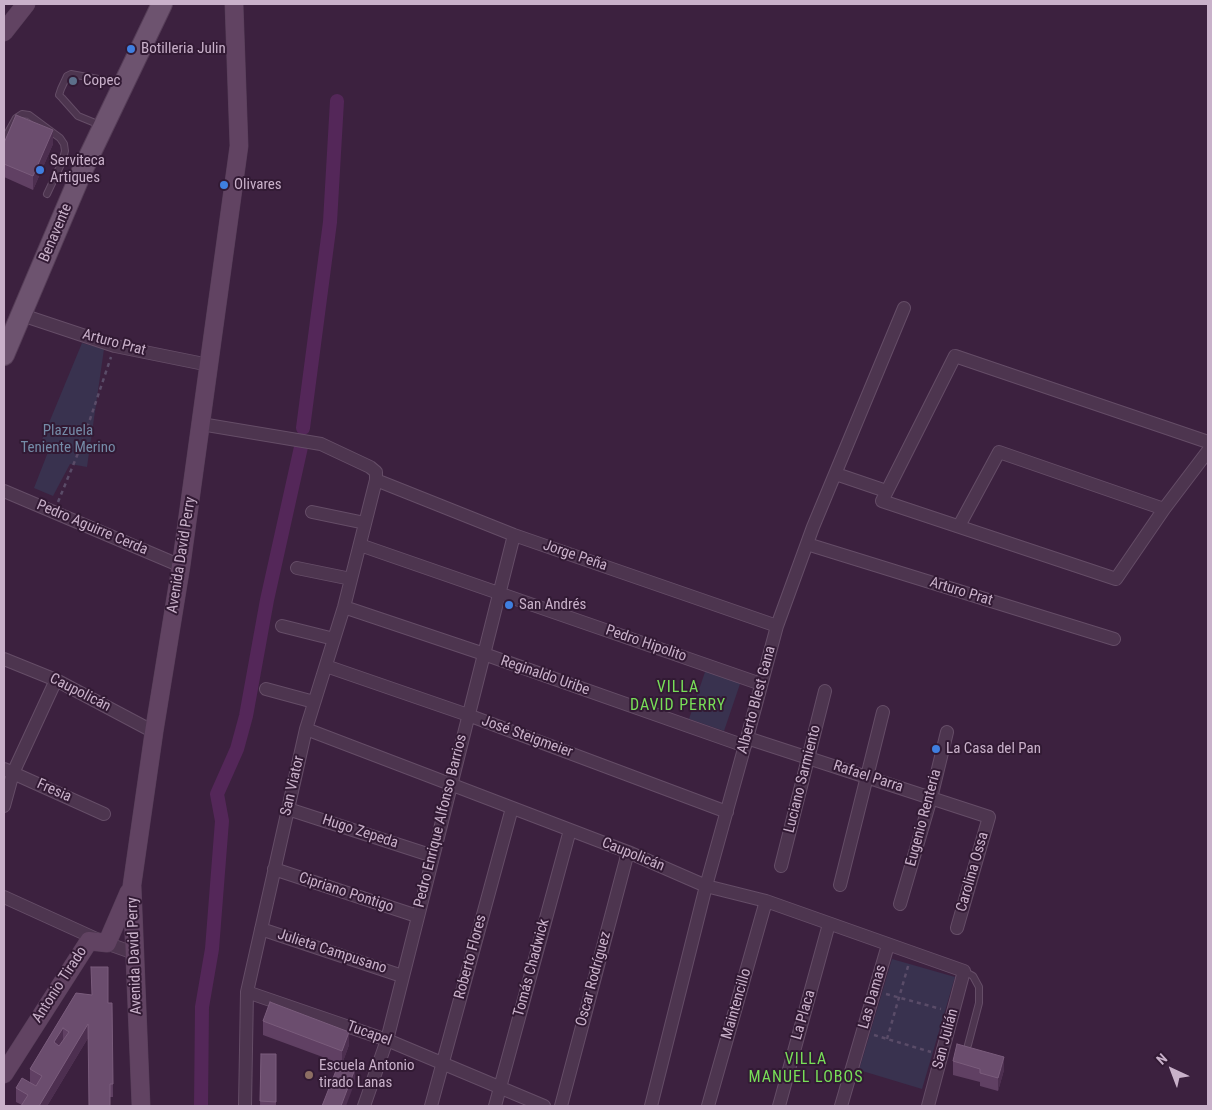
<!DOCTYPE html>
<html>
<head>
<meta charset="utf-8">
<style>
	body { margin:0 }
	#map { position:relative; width:1212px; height:1110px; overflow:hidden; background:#3c213f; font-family:"Roboto Condensed",sans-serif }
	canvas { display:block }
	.frame { position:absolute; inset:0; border:5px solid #c9b1ca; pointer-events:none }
	.north { position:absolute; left:1147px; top:1045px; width:50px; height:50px; -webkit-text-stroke:4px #321a34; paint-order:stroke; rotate:317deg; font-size:14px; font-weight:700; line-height:20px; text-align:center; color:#c9b1ca }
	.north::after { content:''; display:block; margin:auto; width:18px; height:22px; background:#c9b1ca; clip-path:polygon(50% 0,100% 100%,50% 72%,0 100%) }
</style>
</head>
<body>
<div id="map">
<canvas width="1212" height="1110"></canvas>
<div class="frame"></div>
<div class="north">N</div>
</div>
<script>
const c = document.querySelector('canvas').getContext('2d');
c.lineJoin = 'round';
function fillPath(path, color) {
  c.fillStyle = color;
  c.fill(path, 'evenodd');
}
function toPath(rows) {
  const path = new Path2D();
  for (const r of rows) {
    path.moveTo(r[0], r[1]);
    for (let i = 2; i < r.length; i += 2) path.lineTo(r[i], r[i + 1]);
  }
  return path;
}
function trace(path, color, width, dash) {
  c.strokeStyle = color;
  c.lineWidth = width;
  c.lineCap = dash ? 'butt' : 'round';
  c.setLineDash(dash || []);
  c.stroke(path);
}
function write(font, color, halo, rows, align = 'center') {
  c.font = font + ' "Roboto Condensed",sans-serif';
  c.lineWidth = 4;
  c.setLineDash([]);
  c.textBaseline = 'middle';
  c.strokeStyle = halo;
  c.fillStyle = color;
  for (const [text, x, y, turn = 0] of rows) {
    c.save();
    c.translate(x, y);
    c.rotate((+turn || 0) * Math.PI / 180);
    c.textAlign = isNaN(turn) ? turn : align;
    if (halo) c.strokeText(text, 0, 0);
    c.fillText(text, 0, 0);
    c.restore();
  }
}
fillPath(toPath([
	[82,343,104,349,87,467,70,464,53,496,34,488,48,452,39,447],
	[706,669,741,681,724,731,689,719],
	[892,959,955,977,922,1089,859,1070]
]), '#39324f');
trace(toPath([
	[303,428,330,222,337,101],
	[201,1106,202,1007,212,949,222,821,217,794,237,749,246,716,267,600,301,447]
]), '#542759', 14);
const lane = toPath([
	[100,125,78,116,62,98,59,95,61,89,67,76,71,74,120,83],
	[4,140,16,118,22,114,29,115,60,138,64,144,65,151,62,162,47,194],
	[964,971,973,976,979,987,979,1003,968,1045]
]);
const street = toPath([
	[22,315,115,346,209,365],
	[201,424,321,444,370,467,376,472,376,480,344,607,306,729,247,992,245,1106],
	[1208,442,955,356,882,501,1116,579,1164,509,1208,451],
	[836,474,886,491],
	[376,480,514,535,777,626],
	[4,491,181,566],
	[312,512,365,523],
	[959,526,999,452,1164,509],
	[807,544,1114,639],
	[360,545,761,684],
	[297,568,351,579],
	[344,607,484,654,745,746],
	[282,626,334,639],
	[4,659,56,680,154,732],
	[326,666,468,715,727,812],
	[266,689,314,702],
	[306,729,628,852,706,886,766,901,964,971,928,1106],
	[747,738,989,817,957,928],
	[4,769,104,814],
	[4,806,13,773,56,680],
	[288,809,433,856],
	[781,866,825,691],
	[274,869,417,916],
	[840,885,883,712],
	[4,897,103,942,134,953],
	[900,904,931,798,947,732],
	[261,929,402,976],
	[247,992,387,1040,544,1106],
	[364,1106,387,1040,514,535],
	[431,1106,512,808],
	[495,1106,570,830],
	[561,1106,628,852],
	[651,1106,706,886,747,738,777,626,813,527,904,308],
	[708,1106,766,901],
	[779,1106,829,924],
	[841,1106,888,945]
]);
const secondary = toPath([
	[4,32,26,4],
	[4,1074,89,941,107,943,129,892],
	[141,1106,132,885,154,732,181,566,239,146,234,4]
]);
const primary = toPath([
	[4,355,82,171,162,4]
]);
trace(lane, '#654d67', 8);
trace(street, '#654d67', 14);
trace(secondary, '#563e58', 19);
trace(primary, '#563e58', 22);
trace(toPath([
	[58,502,81,446,111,357],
	[886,994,941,1009],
	[874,1035,931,1052],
	[887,1039,909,963]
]), '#5a4c68', 2.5, [4, 4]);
trace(lane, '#4d354f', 6);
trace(street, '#4d354f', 12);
trace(secondary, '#614362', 18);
trace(primary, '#6d536f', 20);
fillPath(toPath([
	[4,143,53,144,33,190,4,177],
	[76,993,108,1003,112,1003,113,1097,110,1097,88,1038,47,1106,21,1106,22,1105,16,1102,16,1088,30,1082,30,1069],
	[263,1021,349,1045,342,1064,355,1082,339,1063,263,1035],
	[261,1054,276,1054,276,1106,260,1106],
	[953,1061,1004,1070,998,1091,980,1086,980,1082,953,1075]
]), '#604063');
fillPath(toPath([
	[53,130,53,144,33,190,33,176],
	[88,1024,88,1038,47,1106,39,1106],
	[63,1028,63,1042,54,1056,54,1042],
	[349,1032,349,1045,342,1064,342,1051],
	[1004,1057,1004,1070,998,1091,998,1078],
	[355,1069,355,1082,346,1106,341,1106]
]), '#4d2f50');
const building = toPath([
	[16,115,53,130,33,176,4,164,4,143,16,115],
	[91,967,108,967,108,1003,112,1003,113,1084,110,1084,110,1106,89,1106,88,1024,39,1106,21,1106,28,1095,16,1088,22,1078,36,1086,42,1076,30,1069,76,993,92,995,91,967],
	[63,1028,69,1032,59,1046,54,1042,63,1028],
	[270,1002,349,1032,342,1051,263,1021,270,1002],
	[957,1044,1004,1057,998,1078,980,1073,980,1069,953,1061,957,1044],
	[261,1054,276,1054,276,1102,260,1101,261,1054],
	[339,1063,355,1069,341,1106,322,1106,339,1063]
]);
fillPath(building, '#6b4d6e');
trace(building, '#7a5c7c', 1);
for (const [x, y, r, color] of [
	[131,49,5,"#3f7fe0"],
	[73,81,5,"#5c6f8a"],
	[40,170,5,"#3f7fe0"],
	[224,185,5,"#3f7fe0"],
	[509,605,5,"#3f7fe0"],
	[936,749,5,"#3f7fe0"],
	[309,1075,5,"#8d6e63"]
]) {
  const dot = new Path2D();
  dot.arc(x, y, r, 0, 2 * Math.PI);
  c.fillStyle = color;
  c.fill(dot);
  trace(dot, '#321a34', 2);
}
write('15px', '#c9b1ca', '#321a34', [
	["Botilleria Julin",141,49],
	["Copec",83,81],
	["Serviteca",50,161],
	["Artigues",50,178],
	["Olivares",234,185],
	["San Andrés",519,605],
	["La Casa del Pan",946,749],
	["Escuela Antonio",319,1066],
	["tirado Lanas",319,1083]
], 'left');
write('15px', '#c9b1ca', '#321a34', [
	["Benavente",56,233,-67],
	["Arturo Prat",114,343,15],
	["Pedro Aguirre Cerda",92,528,23],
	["Avenida David Perry",182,555,-81],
	["Jorge Peña",575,556,19],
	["Arturo Prat",961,592,17],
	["Pedro Hipolito",646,644,19],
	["Reginaldo Uribe",545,676,19],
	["Caupolicán",80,693,27],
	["Alberto Blest Gana",757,700,-75],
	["José Steigmeier",527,737,20],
	["Rafael Parra",868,777,18],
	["Luciano Sarmiento",803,779,-76],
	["San Viator",293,786,-77],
	["Fresia",54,791,24],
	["Eugenio Renteria",924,818,-75],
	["Pedro Enrique Alfonso Barrios",441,821,-76],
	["Hugo Zepeda",360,832,18],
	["Caupolicán",633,855,22],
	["Carolina Ossa",973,872,-74],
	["Cipriano Pontigo",346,893,18],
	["Julieta Campusano",332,952,18],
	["Avenida David Perry",135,956,-92],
	["Roberto Flores",471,957,-75],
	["Tomás Chadwick",532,968,-75],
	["Oscar Rodríguez",594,979,-75],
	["Antonio Tirado",60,985,-57],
	["Las Damas",873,997,-74],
	["Maintencillo",737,1004,-74],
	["La Placa",804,1015,-74],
	["Tucapel",369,1034,20],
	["San Julián",946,1039,-75]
]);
write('15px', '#758ba7', '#321a34', [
	["Plazuela",68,431],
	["Teniente Merino",68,448]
]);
c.letterSpacing = '1px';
write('16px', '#78df58', '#321a34', [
	["VILLA",678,688],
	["DAVID PERRY",678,706],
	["VILLA",806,1060],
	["MANUEL LOBOS",806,1078]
]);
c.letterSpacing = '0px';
</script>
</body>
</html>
